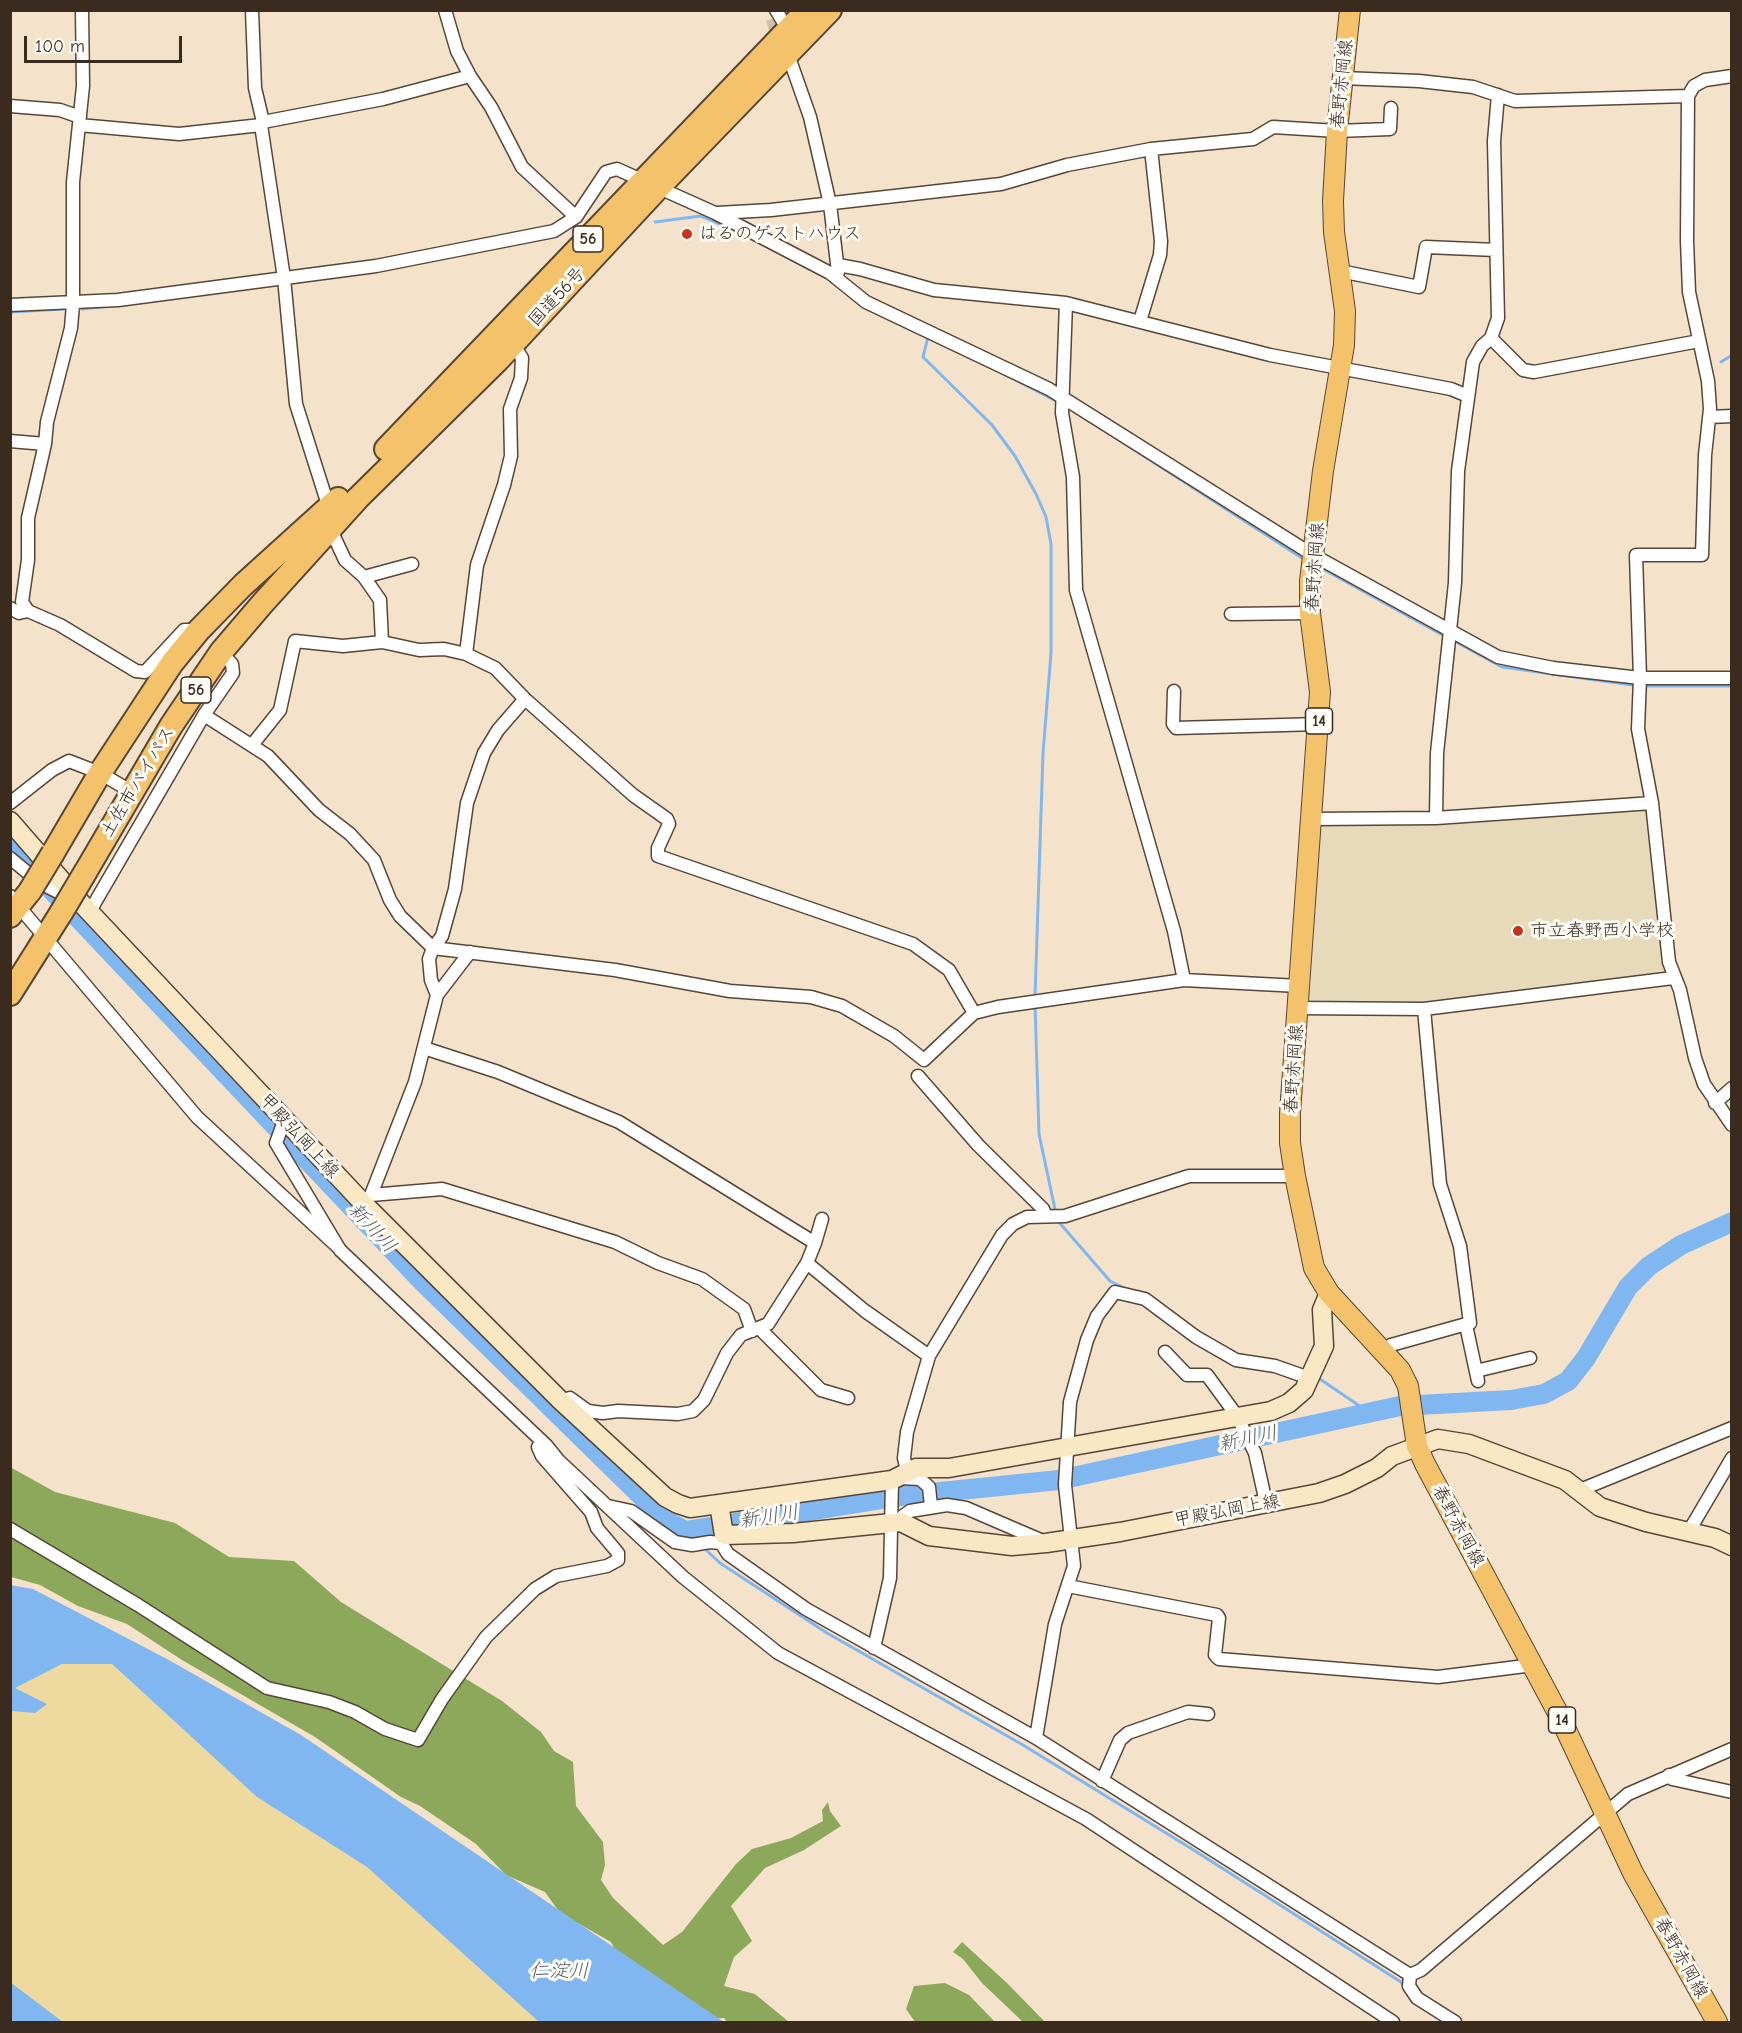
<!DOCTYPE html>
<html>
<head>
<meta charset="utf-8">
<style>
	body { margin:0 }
	#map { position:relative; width:1742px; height:2033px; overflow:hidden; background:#f4e3ca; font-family:"Comic Neue",sans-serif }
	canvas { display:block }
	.frame { position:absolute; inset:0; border:12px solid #3b2a1e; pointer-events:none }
	.scale { position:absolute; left:24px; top:36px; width:158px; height:27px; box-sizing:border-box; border:3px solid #3b2a1e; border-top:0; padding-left:8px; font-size:18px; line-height:21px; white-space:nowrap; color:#3b2a1e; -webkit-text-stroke:4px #fdfcf7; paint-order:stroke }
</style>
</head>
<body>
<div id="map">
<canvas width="1742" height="2033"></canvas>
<div class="frame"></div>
<div class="scale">100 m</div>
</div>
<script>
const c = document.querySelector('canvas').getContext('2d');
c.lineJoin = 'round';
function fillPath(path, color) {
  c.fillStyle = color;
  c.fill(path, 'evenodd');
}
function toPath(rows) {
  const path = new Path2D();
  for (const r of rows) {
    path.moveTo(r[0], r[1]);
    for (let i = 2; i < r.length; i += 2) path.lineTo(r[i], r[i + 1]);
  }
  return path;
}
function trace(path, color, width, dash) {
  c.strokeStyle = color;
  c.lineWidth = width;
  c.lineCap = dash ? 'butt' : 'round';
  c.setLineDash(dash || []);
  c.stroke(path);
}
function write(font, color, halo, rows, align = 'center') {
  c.font = font + ' "Comic Neue","Klee One",sans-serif';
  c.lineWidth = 6;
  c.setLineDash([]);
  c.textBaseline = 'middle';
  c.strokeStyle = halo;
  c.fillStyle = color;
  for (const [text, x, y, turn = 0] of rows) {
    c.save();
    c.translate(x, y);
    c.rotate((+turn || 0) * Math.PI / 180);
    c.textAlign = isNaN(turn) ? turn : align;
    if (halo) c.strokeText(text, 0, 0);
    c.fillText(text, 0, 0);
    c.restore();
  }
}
fillPath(toPath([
	[1647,808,1665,971,1426,1005,1305,1000,1316,826,1433,824]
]), '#e7daba');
fillPath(toPath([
	[10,1467,55,1492,175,1523,229,1557,294,1561,341,1602,502,1701,541,1732,554,1751,573,1762,576,1806,603,1842,605,1865,601,1880,613,1898,663,1945,682,1932,736,1864,752,1849,791,1838,823,1821,822,1810,828,1802,830,1811,841,1826,804,1850,765,1868,731,1906,752,1941,734,1957,724,1986,755,1994,789,2022,727,2022,724,2018,701,2020,621,1962,611,1942,560,1913,545,1892,506,1875,476,1844,420,1806,401,1797,315,1737,182,1660,127,1624,78,1606,40,1585,11,1577],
	[962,1942,1007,1983,1045,2022,1023,2022,982,1983,963,1959,953,1952],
	[945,1983,969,1995,995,2022,915,2022,906,2009,914,1986]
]), '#8ba85b');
fillPath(toPath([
	[62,1664,112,1664,257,1797,367,1867,539,2022,63,2022,11,1983,11,1711,35,1713,14,1688]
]), '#eeda9e');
fillPath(toPath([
	[10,1585,33,1589,167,1659,301,1735,724,2022,539,2022,367,1867,257,1797,112,1664,62,1664,15,1688,47,1704,35,1713,11,1711],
	[11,1983,14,1985,63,2022,11,2022]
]), '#81b7f0');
trace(toPath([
	[655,222,701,216,734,230],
	[82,309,110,306],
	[10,312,64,309],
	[928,337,923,357,992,425,1015,456,1036,494,1046,517,1051,544,1051,653,1043,753,1035,997],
	[1721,362,1732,355],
	[1004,374,1058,402],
	[1099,427,1305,560],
	[1321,568,1446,637],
	[1456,642,1502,667,1632,685],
	[1645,686,1732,686],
	[1035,1004,1039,1134,1056,1214],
	[1058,1221,1110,1281,1126,1289],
	[1317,1377,1367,1411],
	[685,1531,695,1540],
	[702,1546,720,1563,827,1633,1023,1745,1192,1849,1401,1982,1404,1987]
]), '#81b7f0', 3);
trace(toPath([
	[10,846,421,1280,667,1521,685,1531,901,1496,1059,1480,1400,1406,1511,1400,1544,1394,1568,1381,1586,1358,1628,1287,1649,1266,1681,1245,1732,1222]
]), '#81b7f0', 20);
trace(toPath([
	[772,19,779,43]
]), '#cfbea8', 12, [12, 6]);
const street = toPath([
	[82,10,83,86,73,182,73,304,71,328,47,422,45,444,28,518,28,560,22,602,28,611,60,625,136,671,145,672,184,630,199,630],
	[252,10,255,88,263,122,261,125],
	[445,10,457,51,470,76,491,107,522,167,576,217],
	[776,10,788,30],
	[785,57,791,63,810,117,830,204,838,272],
	[1342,78,1419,81,1473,87,1515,101,1688,96],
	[10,106,60,110,80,117],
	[263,122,383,99,470,76],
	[79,125,179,134,261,125,284,278,296,404,329,508,330,528,345,560,364,577,380,600,382,642,343,646,295,641,280,710,252,745],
	[717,213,771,210,1001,184,1067,165,1151,149],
	[838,265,860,269,934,290,1066,303],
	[1340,271,1419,287,1426,247,1496,250],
	[10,305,118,300,376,266,554,231,576,217,606,172,617,169,715,213,830,273,866,302,1049,389,1313,555,1498,657,1553,668,1640,678,1732,678],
	[1140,321,1160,255,1161,241,1151,149,1253,139,1273,127,1337,131,1390,129,1391,108],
	[1491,338,1498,318,1494,141,1498,95],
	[1709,417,1732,416],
	[10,441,45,444],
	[364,577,412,564],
	[10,608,19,613,28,611],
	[1231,614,1310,613],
	[382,642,419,650,444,649,466,654,495,668,525,699,633,795,667,819,669,824,658,848,658,856,913,944,949,970,974,1013],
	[466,654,477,565,504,485,511,456,510,409,521,378,522,358,513,344],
	[1174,691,1173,724,1176,728,1319,724],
	[204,715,268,756,319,810,350,834,374,860,390,900,400,916,433,948,615,970,730,991,811,997,842,1006,894,1036,924,1060,974,1013,998,1007,1184,980,1299,986],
	[10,803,52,770,69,761,100,773,132,792],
	[1652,803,1669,962,1680,990,1695,1058,1704,1084,1732,1125],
	[1436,818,1652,803,1638,729,1640,678,1636,555,1702,555,1705,455,1710,409,1708,381,1689,292,1687,241,1688,96,1694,86,1705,80,1732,76],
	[1312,819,1436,818,1437,753,1455,583,1458,471,1473,362,1482,346,1491,338,1523,370,1534,372,1699,341],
	[10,858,40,883,72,899],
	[10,896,197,1117,339,1248],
	[90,911,204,715,233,673,232,664,221,652],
	[1184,980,1174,931,1076,590,1073,477,1062,413,1066,303,1270,355,1451,389,1468,396],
	[437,995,431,980,429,959,433,948,442,936,455,889,467,803,484,753,498,730,525,699],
	[1298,1008,1424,1009,1440,1184,1460,1246,1470,1323,1391,1345,1385,1351],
	[1424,1009,1673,978],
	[424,1048,498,1072,619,1122,815,1243,807,1263,768,1324,741,1335,727,1353,704,1400,693,1411,678,1414,618,1411,603,1413,588,1411,570,1398,562,1400],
	[918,1076,978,1145,1043,1209,1046,1216],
	[1715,1103,1732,1088],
	[284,1121,276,1143,340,1250,546,1445],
	[371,1195,442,1189,615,1242,658,1263,702,1279,744,1309,752,1331],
	[366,1200,371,1195,415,1082,437,995,470,952],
	[815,1243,822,1219],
	[807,1263,865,1311,929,1356,907,1432,904,1458,907,1471],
	[1466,1325,1478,1381],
	[759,1328,821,1390,848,1398],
	[1165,1352,1187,1375,1207,1375,1237,1416,1255,1453,1266,1503],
	[929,1356,1002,1235,1013,1224,1027,1217,1065,1216,1189,1176,1295,1176],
	[1476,1371,1530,1358],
	[900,1478,920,1479,929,1487,931,1506],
	[1580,1490,1732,1428],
	[608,1506,631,1511,675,1542,692,1545,710,1542,721,1543],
	[901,1522,903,1516,910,1511,947,1505,966,1508,1045,1542],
	[10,1529,138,1605,267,1688,329,1702,355,1712,385,1729,418,1740,442,1699,486,1637,535,1589,556,1576,607,1566,618,1560,618,1553,597,1528,591,1512,542,1456,538,1447,546,1445,559,1461,683,1577,778,1653,1086,1819,1393,2022],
	[1689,1531,1732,1458],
	[724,1535,721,1543,728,1554,806,1609,1036,1738,1410,1975,1421,1970,1628,1794,1732,1749],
	[1068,1586,1217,1615,1219,1618,1215,1655,1219,1659,1438,1677,1533,1665],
	[874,1648,890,1578,892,1480],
	[1036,1738,1055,1624,1074,1566,1065,1485,1070,1402,1087,1340,1097,1316,1115,1292,1145,1299,1196,1337,1236,1360,1275,1366,1309,1378],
	[1669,1775,1672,1779,1732,1792],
	[1102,1781,1120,1740,1128,1733,1188,1712,1208,1714],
	[1410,1975,1409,1986,1417,1998,1455,2022]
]);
const secondary = toPath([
	[10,821,82,904,363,1203,560,1400,665,1497,678,1504,690,1508,892,1480,916,1468,949,1468,1271,1411,1289,1403,1304,1390,1324,1346,1322,1310,1329,1293],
	[719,1504,724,1535,793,1533,901,1522,929,1536,1012,1546,1046,1543,1120,1532,1319,1493,1345,1484,1377,1468,1392,1456,1438,1439,1469,1444,1565,1480,1600,1507,1646,1522,1715,1538,1732,1546]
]);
const primary = toPath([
	[1350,10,1337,131,1333,201,1334,232,1345,311,1344,345,1323,471,1310,581,1310,613,1320,692,1290,1113,1290,1143,1295,1176,1314,1268,1329,1293,1400,1370,1408,1386,1417,1446,1425,1464,1559,1715,1633,1873,1717,2022]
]);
const highway = toPath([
	[386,449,807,10],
	[53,853,100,773,172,663,199,630,243,585,338,499],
	[86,871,171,726,221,652,262,604,358,498,498,360,658,188,830,10],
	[10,916,30,891],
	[10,994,61,913]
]);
trace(street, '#574638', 15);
trace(secondary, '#574638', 21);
trace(primary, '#574638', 22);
trace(highway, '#574638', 26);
trace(street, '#fff', 12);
trace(secondary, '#fae7c3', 18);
trace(primary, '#f3c26a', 20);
trace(highway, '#f3c26a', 22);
const highwayBridge = toPath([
	[30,891,53,853],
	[61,913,86,871]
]);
trace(highwayBridge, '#574638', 26, []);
trace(highwayBridge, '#f3c26a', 22);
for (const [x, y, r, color] of [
	[687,234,6,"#c8321e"],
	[1518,931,6,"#c8321e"]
]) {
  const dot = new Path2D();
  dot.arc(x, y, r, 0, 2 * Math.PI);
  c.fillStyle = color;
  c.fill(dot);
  trace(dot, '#fdfcf7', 2);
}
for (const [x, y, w] of [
	[588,239,30],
	[196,690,30],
	[1319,721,27],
	[1562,1720,27]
]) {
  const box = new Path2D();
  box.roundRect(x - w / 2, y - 13, w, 26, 4.5);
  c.fillStyle = '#fdfcf7';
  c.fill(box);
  trace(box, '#3b2a1e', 1.5);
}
write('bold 16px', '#3b2a1e', null, [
	["56",588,239],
	["56",196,690],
	["14",1319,721],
	["14",1562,1720]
]);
write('18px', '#3b2a1e', '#fdfcf7', [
	["春野赤岡線",1342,84,-84],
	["国道56号",557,297,-47],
	["春野赤岡線",1315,567,-86],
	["土佐市バイパス",138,782,-59],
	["春野赤岡線",1294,1069,-86],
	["甲殿弘岡上線",299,1136,47],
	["甲殿弘岡上線",1227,1511,-11],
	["春野赤岡線",1458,1526,62],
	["春野赤岡線",1681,1958,61]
]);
write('18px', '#3b2a1e', '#fdfcf7', [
	["はるのゲストハウス",699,234],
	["市立春野西小学校",1530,931]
], 'left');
write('italic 20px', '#545b68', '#fdfcf7', [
	["新川川",372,1228,47],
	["新川川",1248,1439,-12],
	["新川川",769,1517,-9],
	["仁淀川",559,1971]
]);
</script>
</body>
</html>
